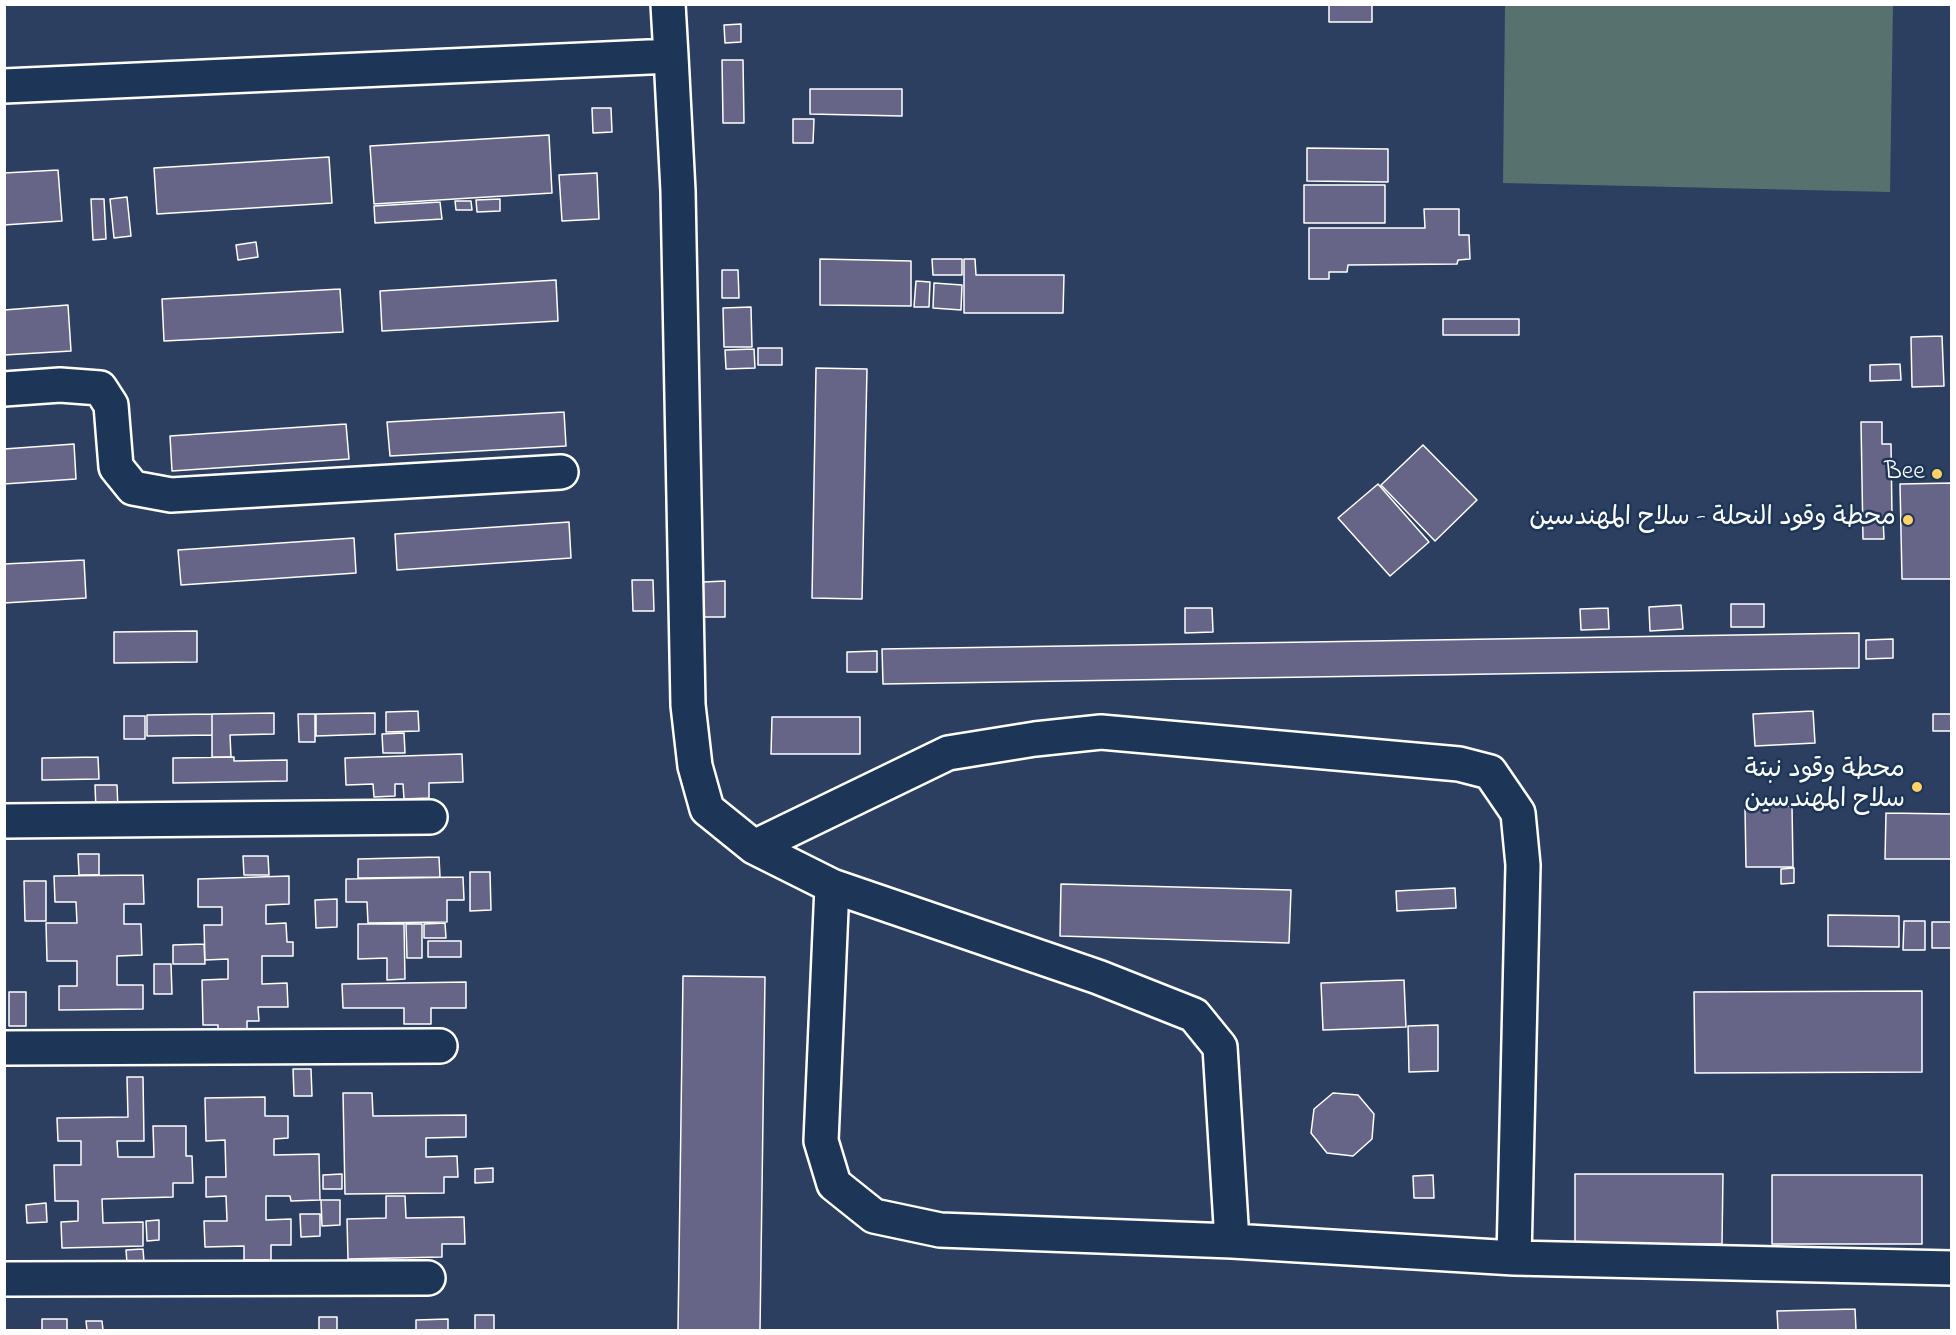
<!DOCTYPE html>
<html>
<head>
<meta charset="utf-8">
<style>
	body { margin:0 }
	#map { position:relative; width:1956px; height:1335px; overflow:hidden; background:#2c3f61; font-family:"Indie Flower",sans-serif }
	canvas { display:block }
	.frame { position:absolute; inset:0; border:6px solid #fff; pointer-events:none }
</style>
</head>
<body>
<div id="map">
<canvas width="1956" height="1335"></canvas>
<div class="frame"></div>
</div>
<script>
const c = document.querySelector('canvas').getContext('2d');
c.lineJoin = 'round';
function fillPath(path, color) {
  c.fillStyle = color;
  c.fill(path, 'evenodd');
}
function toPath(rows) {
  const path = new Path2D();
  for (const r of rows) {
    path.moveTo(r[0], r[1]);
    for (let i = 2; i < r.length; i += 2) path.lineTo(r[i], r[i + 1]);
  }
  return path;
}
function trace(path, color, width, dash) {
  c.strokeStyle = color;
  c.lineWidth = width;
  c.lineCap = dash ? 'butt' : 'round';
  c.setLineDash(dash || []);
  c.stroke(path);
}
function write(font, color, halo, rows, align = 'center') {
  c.font = font + ' "Indie Flower","Playpen Sans Arabic",sans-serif';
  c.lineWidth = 5;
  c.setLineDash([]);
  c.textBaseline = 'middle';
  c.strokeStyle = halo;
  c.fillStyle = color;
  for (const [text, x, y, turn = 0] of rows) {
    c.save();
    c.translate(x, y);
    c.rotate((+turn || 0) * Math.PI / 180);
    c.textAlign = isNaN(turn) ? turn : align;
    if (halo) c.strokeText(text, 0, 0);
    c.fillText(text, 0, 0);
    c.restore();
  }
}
fillPath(toPath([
	[1505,5,1893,5,1890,192,1503,183]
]), '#57716e');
const building = toPath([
	[1329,4,1372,4,1372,22,1329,22,1329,4],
	[741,24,741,42,725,43,724,25,741,24],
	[722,60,743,60,744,123,723,123,722,60],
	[810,89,902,89,902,116,810,114,810,89],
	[592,108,611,108,612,132,593,133,592,108],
	[793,119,814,119,813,143,793,143,793,119],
	[549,135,552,193,374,204,370,146,549,135],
	[1307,148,1388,149,1388,182,1307,181,1307,148],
	[329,157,332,203,157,214,154,168,329,157],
	[58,170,62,221,4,225,4,173,58,170],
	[597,173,599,219,562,221,559,175,597,173],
	[1304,185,1385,185,1385,223,1304,223,1304,185],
	[127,197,131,236,114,238,110,199,127,197],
	[91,199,104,199,106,239,93,240,91,199],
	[500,199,500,211,477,212,476,200,500,199],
	[455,201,471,201,472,210,456,210,455,201],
	[440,202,442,219,375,223,374,206,440,202],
	[1424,209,1459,209,1459,235,1469,235,1470,259,1458,260,1457,264,1348,265,1347,272,1329,272,1329,279,1309,279,1309,228,1425,228,1424,209],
	[256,242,258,257,238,260,236,245,256,242],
	[820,259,911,261,911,306,820,305,820,259],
	[932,259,962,259,962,275,933,275,932,259],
	[964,259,975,259,976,275,1064,275,1063,313,964,313,964,259],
	[722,270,738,270,739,298,722,298,722,270],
	[556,280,558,321,382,331,380,291,556,280],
	[916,281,930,282,929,307,914,307,916,281],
	[934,283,962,285,961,310,933,308,934,283],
	[340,289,343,332,164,341,162,299,340,289],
	[68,305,71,351,4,355,4,310,68,305],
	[751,307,752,347,724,347,723,308,751,307],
	[1443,319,1519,319,1519,335,1443,335,1443,319],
	[1942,336,1944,386,1912,387,1911,337,1942,336],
	[758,348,782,348,782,365,758,365,758,348],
	[754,349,755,368,726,369,725,350,754,349],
	[1900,364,1901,380,1870,381,1870,365,1900,364],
	[816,368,867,369,862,599,812,598,816,368],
	[564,412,566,446,390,456,387,422,564,412],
	[1861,422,1882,422,1882,444,1891,444,1892,517,1883,517,1884,539,1863,539,1861,422],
	[346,424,349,459,172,471,170,436,346,424],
	[74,444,76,479,4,484,4,449,74,444],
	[1423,445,1477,500,1435,541,1381,485,1423,445],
	[1952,483,1952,579,1902,579,1900,484,1952,483],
	[1378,484,1429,542,1390,576,1338,518,1378,484],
	[569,522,571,558,397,570,395,534,569,522],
	[354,538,356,573,181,585,178,550,354,538],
	[84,560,86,598,4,603,4,564,84,560],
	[632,580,653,580,654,611,633,611,632,580],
	[725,581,725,617,703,617,703,582,725,581],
	[1731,604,1764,604,1764,627,1731,627,1731,604],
	[1681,605,1683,629,1650,631,1649,607,1681,605],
	[1185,608,1212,608,1213,632,1185,633,1185,608],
	[1608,608,1609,629,1581,630,1580,609,1608,608],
	[197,631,197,662,114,663,114,632,197,631],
	[1859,633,1859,668,883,684,882,649,1859,633],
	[1893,639,1893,658,1866,659,1866,640,1893,639],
	[877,651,877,672,847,672,847,652,877,651],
	[418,711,419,731,386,732,386,712,418,711],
	[1813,711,1815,743,1755,746,1753,714,1813,711],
	[274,713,274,734,230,735,231,757,212,757,212,714,274,713],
	[375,713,375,734,316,736,316,714,375,713],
	[212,714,212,735,147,736,147,715,212,714],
	[298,714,315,714,315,742,299,742,298,714],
	[1933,714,1952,714,1952,731,1933,731,1933,714],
	[124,716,145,716,145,739,124,739,124,716],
	[772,717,860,717,860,754,771,754,772,717],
	[404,733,405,753,383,753,382,734,404,733],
	[462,754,463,782,429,783,429,798,404,799,403,784,395,784,395,796,374,797,373,784,346,785,345,758,462,754],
	[98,757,99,779,42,780,42,758,98,757],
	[234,757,234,761,287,760,287,781,173,783,173,758,234,757],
	[95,785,117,785,118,810,96,810,95,785],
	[1792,806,1793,867,1746,867,1745,807,1792,806],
	[1886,813,1952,814,1952,859,1885,859,1886,813],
	[78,854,99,854,99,875,79,875,78,854],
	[243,856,268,856,269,875,244,875,243,856],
	[439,857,440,877,358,878,358,859,439,857],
	[1794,868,1794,883,1781,884,1781,869,1794,868],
	[470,872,490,872,491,910,470,911,470,872],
	[143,875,144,904,124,904,124,924,141,924,142,955,117,956,117,985,143,985,143,1009,59,1010,59,986,77,986,77,961,47,961,46,923,77,923,76,902,55,902,54,876,143,875],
	[289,876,289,904,266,905,266,924,286,923,287,942,293,942,293,956,262,956,262,984,287,983,288,1007,258,1007,259,1021,247,1021,247,1030,218,1030,218,1025,203,1025,202,980,228,979,228,959,205,960,204,925,222,925,222,907,198,907,198,879,289,876],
	[463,877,464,900,447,900,447,922,368,923,367,902,346,902,346,879,463,877],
	[24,881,46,881,46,921,25,921,24,881],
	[1061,884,1291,890,1289,943,1060,936,1061,884],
	[1455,888,1456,908,1397,911,1396,891,1455,888],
	[337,899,337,927,316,928,315,900,337,899],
	[1828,915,1899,916,1899,947,1828,946,1828,915],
	[1904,921,1925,921,1925,950,1903,950,1904,921],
	[1932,922,1952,922,1952,948,1932,948,1932,922],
	[445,923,446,938,424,938,424,924,445,923],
	[358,924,404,924,405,979,387,980,387,958,358,959,358,924],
	[406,924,422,924,422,958,407,958,406,924],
	[428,941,461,941,461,957,428,957,428,941],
	[204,944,205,964,173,964,173,945,204,944],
	[154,964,171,964,172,994,154,994,154,964],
	[683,976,765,977,760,1330,678,1330,683,976],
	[1404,980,1406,1027,1323,1030,1321,983,1404,980],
	[466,982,466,1008,431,1008,431,1024,404,1024,404,1008,343,1008,342,984,466,982],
	[1922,991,1922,1072,1695,1073,1694,992,1922,991],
	[9,992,26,992,26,1026,9,1026,9,992],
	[1438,1025,1438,1071,1409,1072,1408,1026,1438,1025],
	[293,1069,311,1069,312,1096,294,1096,293,1069],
	[127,1077,143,1077,144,1141,117,1141,118,1157,154,1157,153,1126,186,1126,186,1156,192,1156,193,1183,173,1183,173,1197,102,1199,103,1223,143,1222,143,1246,62,1248,61,1222,78,1221,78,1201,55,1201,54,1165,81,1165,81,1141,58,1141,57,1118,128,1117,127,1077],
	[343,1093,372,1093,373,1116,466,1115,466,1137,426,1138,426,1157,457,1156,458,1177,444,1177,444,1193,345,1194,343,1093],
	[1333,1093,1358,1095,1374,1114,1372,1139,1353,1156,1327,1153,1311,1133,1314,1109,1333,1093],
	[265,1097,265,1116,288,1116,288,1138,274,1139,274,1155,319,1154,320,1200,291,1201,290,1196,266,1196,266,1220,291,1219,291,1245,271,1245,271,1260,244,1260,244,1246,205,1247,204,1221,227,1221,226,1196,206,1197,206,1177,226,1177,225,1140,206,1141,205,1098,265,1097],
	[493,1168,493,1182,475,1183,475,1169,493,1168],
	[342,1174,342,1189,323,1189,323,1175,342,1174],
	[1575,1174,1723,1174,1722,1244,1575,1244,1575,1174],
	[1433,1175,1434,1198,1414,1198,1413,1176,1433,1175],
	[1772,1175,1922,1175,1922,1244,1772,1244,1772,1175],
	[386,1196,405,1196,406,1218,464,1217,465,1244,442,1244,442,1257,348,1259,347,1219,386,1218,386,1196],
	[321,1200,340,1200,340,1225,322,1226,321,1200],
	[46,1203,47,1222,27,1223,26,1205,46,1203],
	[300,1214,320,1214,320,1236,301,1237,300,1214],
	[159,1220,159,1240,147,1241,146,1221,159,1220],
	[143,1249,144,1262,127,1263,126,1250,143,1249],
	[1855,1309,1856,1330,1778,1330,1777,1311,1855,1309],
	[475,1315,494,1315,494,1330,475,1330,475,1315],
	[319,1317,337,1317,337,1330,319,1330,319,1317],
	[42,1319,67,1319,67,1330,42,1330,42,1319],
	[448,1319,448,1330,416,1330,416,1320,448,1319],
	[86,1321,102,1321,103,1330,87,1330,86,1321]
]);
fillPath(building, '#666587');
trace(building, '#fff', 1.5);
const minor = toPath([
	[668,4,671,56],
	[4,86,671,56,678,191,688,705,695,766,707,809,754,847,832,886,1098,977,1194,1015,1220,1047,1232,1241],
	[4,389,60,385,100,388,111,405,116,467,133,488,171,495,561,472],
	[4,821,430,817],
	[754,847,948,753,1035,739,1101,732,1459,764,1490,772,1518,813,1523,865,1514,1258],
	[832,886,821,1141,834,1184,874,1216,940,1230,1232,1241,1514,1258,1952,1268],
	[4,1048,440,1046],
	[4,1279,428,1278]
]);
trace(minor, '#fff', 38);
trace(minor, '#1d3557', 33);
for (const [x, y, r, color] of [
	[1937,474,6,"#ffd166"],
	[1908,520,6,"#ffd166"],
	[1917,787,6,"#ffd166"]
]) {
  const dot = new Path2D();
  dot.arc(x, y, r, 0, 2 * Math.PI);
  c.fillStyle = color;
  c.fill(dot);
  trace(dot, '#1d3557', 2);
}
write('26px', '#fff', '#1d3557', [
	["Bee",1925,474],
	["محطة وقود النحلة - سلاح المهندسين",1896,520],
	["محطة وقود نبتة",1905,772],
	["سلاح المهندسين",1905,802]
], 'right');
</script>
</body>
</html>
